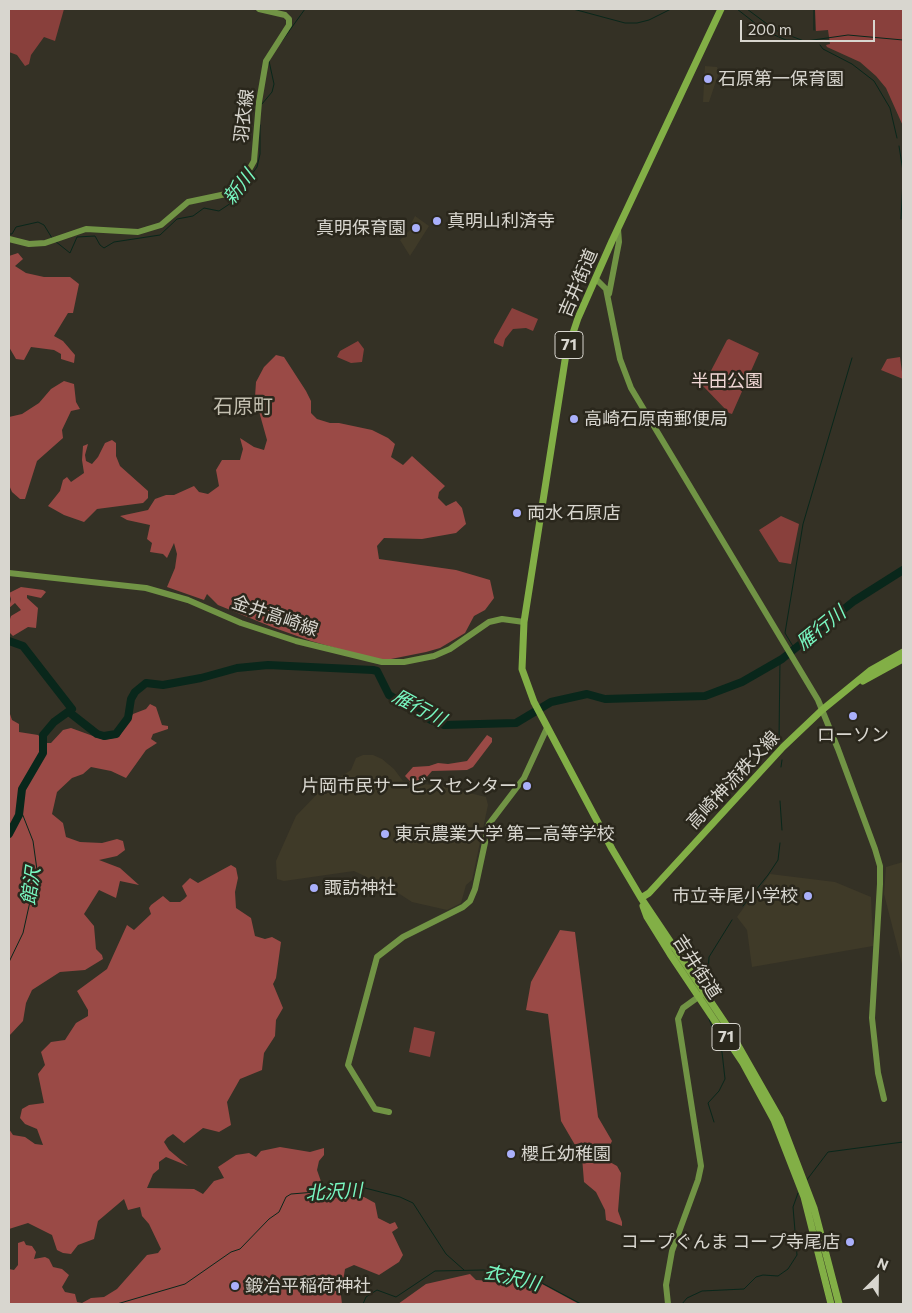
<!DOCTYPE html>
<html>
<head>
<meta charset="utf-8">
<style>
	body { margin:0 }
	#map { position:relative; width:912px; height:1313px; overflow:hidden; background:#343125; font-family:Commissioner,sans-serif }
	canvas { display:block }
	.frame { position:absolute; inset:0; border:10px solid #d8d6cf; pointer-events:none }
	.north { position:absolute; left:852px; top:1253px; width:50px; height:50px; -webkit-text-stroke:4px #2a271c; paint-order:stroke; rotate:23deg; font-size:14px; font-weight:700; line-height:20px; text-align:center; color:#d8d6cf }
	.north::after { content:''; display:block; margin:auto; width:18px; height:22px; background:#d8d6cf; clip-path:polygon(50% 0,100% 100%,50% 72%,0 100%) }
	.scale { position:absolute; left:740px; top:20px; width:135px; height:22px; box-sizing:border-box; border:2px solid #d8d6cf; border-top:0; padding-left:6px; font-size:15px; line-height:18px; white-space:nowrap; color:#d8d6cf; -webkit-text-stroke:4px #2a271c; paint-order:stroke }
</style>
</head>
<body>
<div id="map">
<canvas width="912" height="1313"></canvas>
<div class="frame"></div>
<div class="north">N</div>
<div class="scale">200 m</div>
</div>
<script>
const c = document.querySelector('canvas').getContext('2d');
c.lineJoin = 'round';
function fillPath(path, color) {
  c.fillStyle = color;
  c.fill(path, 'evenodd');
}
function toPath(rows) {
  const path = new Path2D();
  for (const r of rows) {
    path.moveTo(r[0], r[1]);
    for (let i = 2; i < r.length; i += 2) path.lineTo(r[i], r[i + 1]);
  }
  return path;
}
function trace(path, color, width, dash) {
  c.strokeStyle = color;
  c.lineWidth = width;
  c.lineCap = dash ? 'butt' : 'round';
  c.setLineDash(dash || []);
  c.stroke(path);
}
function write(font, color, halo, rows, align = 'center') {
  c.font = font + ' Commissioner,"Noto Sans JP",sans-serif';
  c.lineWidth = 5;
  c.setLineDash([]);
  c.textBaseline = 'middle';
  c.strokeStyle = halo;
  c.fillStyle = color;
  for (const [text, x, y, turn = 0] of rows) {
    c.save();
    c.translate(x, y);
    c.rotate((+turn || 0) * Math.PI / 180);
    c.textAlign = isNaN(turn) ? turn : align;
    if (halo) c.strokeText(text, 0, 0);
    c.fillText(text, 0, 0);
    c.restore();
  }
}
fillPath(toPath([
	[705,66,717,67,719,72,709,102,703,102],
	[415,216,429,226,410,256,400,240,412,228,411,224],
	[363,755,373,755,382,759,394,769,403,781,445,787,486,797,488,805,472,880,466,885,461,903,447,910,412,902,392,889,354,871,284,881,277,879,276,861,296,816,321,790,351,770,356,758],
	[903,862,903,968,884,894,886,867],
	[770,874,835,882,871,897,873,946,752,967,747,930,737,917,747,903,769,892,763,884]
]), '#3f3a28');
fillPath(toPath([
	[9,9,64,9,55,41,44,37,31,55,29,64,25,66,17,55,9,52],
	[815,9,903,9,903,126,886,88,876,76,860,62,827,47,826,45,830,44,828,30,816,31],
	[512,308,538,319,533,331,526,328,513,329,505,339,503,347,494,343,494,340],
	[729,339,759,353,732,414,729,413,703,386,727,340],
	[358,341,364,349,362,362,351,363,337,357,340,351],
	[900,357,903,379,881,370,887,359],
	[781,516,799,524,791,564,779,562,759,530],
	[414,1027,435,1032,430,1057,409,1052]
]), '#89403c');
fillPath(toPath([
	[18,253,23,259,15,266,26,273,44,277,70,277,79,284,73,313,68,313,54,336,63,341,75,355,74,363,61,359,61,354,54,350,31,347,24,360,16,359,9,347,9,256],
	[276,355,284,357,306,391,311,401,311,413,317,419,330,423,339,423,372,430,388,438,395,444,391,457,403,465,412,456,445,486,439,492,438,498,446,506,456,501,462,508,466,524,456,533,422,539,384,538,377,546,379,559,456,570,490,580,494,598,485,610,474,616,465,633,440,648,426,652,391,659,374,659,311,641,272,627,218,605,207,594,204,600,167,587,175,568,177,554,174,543,167,558,163,554,150,552,152,543,147,539,150,525,127,520,120,516,148,510,155,499,166,495,174,495,194,486,199,492,208,494,219,486,216,470,222,460,240,460,243,449,240,438,254,447,264,450,267,440,255,397,256,382,264,367],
	[64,381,74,384,76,402,80,409,71,411,62,430,63,438,37,461,25,499,20,499,12,492,9,485,9,417,22,414,39,403,51,389],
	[112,440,116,443,116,456,120,466,148,491,148,498,143,503,97,509,84,522,64,515,48,506,60,491,63,480,67,477,71,482,84,473,82,460,83,446,88,444,85,455,86,461,92,464,98,457,105,443],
	[21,587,43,590,46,592,41,598,27,595,27,598,38,608,36,628,28,627,13,636,9,632,9,622,11,616,21,610,15,603,9,608,11,599,9,593],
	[150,704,156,707,162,725,168,726,168,729,153,734,151,739,157,743,146,750,126,778,111,771,91,767,83,774,72,778,57,792,52,814,63,823,66,837,80,842,102,843,117,839,123,841,125,850,117,856,99,860,120,868,139,885,120,881,116,898,99,890,84,914,94,926,96,949,102,955,103,959,85,970,60,972,32,990,26,1003,23,1021,9,1036,9,711,12,720,19,724,19,732,38,735,46,743,51,743,63,730,71,728,104,740,119,737,133,714,146,709],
	[487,735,492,738,492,742,473,767,467,770,432,771,425,779,411,782,405,776,413,767,429,766,438,763,448,764,467,761],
	[231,865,236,868,238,878,235,892,236,908,251,918,255,936,265,939,272,937,281,942,276,978,273,984,283,1008,276,1020,275,1036,264,1053,262,1070,240,1079,227,1102,231,1125,219,1132,203,1128,184,1143,173,1134,167,1138,164,1142,169,1150,188,1166,166,1157,159,1162,159,1169,153,1174,147,1188,194,1189,203,1194,214,1181,224,1178,218,1167,236,1155,249,1153,256,1157,261,1151,280,1147,310,1152,324,1148,324,1155,319,1161,317,1170,325,1193,324,1199,348,1196,364,1197,375,1203,378,1218,390,1224,395,1222,398,1228,392,1232,403,1255,399,1262,379,1275,354,1265,345,1269,343,1281,340,1287,342,1304,9,1304,9,1269,14,1270,18,1265,18,1243,24,1241,26,1245,32,1246,36,1252,34,1259,45,1257,49,1259,53,1267,62,1269,69,1275,62,1287,65,1292,75,1294,77,1302,82,1303,91,1298,104,1297,117,1289,147,1255,158,1253,161,1249,149,1224,142,1216,140,1207,128,1210,124,1199,98,1221,94,1239,78,1245,71,1254,63,1253,57,1250,52,1235,28,1223,9,1229,9,1129,13,1135,25,1137,35,1144,43,1145,37,1129,25,1124,20,1118,22,1109,29,1105,44,1103,38,1074,45,1065,41,1052,51,1042,65,1040,76,1023,88,1016,88,1010,77,991,107,969,127,925,134,930,151,914,149,908,151,905,163,896,170,902,180,902,184,899,187,896,182,886,190,878,198,883],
	[560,930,575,932,598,1117,612,1141,605,1155,608,1161,617,1166,621,1173,618,1211,622,1222,622,1226,606,1220,605,1210,596,1192,584,1182,582,1157,561,1121,548,1014,526,1010,531,982],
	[470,1274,476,1280,542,1284,579,1304,398,1304,426,1284]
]), '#9a4a46');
trace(toPath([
	[573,9,625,23,637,23,649,20,671,9],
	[737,9,765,31,786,40,806,41,848,35,903,40],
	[747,9,775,30,804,41],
	[814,9,814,30],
	[282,41,305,9],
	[820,45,823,49,852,64,874,81,890,108,897,138],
	[262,104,272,92,274,84,269,61],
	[899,146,903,171],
	[901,219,903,179],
	[9,234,12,234,16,227,38,222,44,225,52,238],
	[55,241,70,253,77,237,95,236,100,245,104,248,114,242,160,235,177,219,193,216,204,208,219,211,231,203,257,167,260,154,260,125],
	[794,648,785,633,803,524,852,358],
	[779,740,780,660],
	[781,767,782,760],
	[780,801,782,830],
	[743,906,768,875,778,860,780,843],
	[9,962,23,933,37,870,33,841,20,808],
	[707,990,709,957,732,920],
	[709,1019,722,1052,725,1079,719,1091,708,1103,714,1122],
	[806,1181,828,1152,903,1142],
	[117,1304,185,1284,231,1252,240,1249,269,1219,279,1212,286,1197,291,1194,365,1188,400,1197,413,1203,446,1254,464,1270],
	[363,1304,366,1297,377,1290,396,1297,435,1271,484,1270,542,1283,581,1304],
	[682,1304,687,1298,702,1291,744,1289,756,1277,763,1275,778,1276,788,1269,797,1255,793,1207,798,1193]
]), '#09271b', 1);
trace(toPath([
	[9,641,23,646,72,709,69,712,97,734,104,736,116,734,128,718,131,699,135,692,146,683,163,685,201,678,237,668,268,665,373,670,377,671,389,695,431,720,444,725,516,723,551,702,587,694,605,699,705,696,742,682,782,659,854,601,903,570],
	[9,834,19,815,22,789,43,753,43,735,54,722,72,709]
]), '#09271b', 8);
trace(toPath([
	[9,239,29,244,45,243,86,229,138,232,161,225,188,202,226,194,233,189,245,177,254,161,259,102,266,61,289,25,289,19,285,15,259,9],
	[596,279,606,289,620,359,631,388,818,700,838,749,875,849,880,866,880,884,872,1018,878,1073,884,1099],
	[609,294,619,242,618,229],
	[9,573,146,588,188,600,241,623,296,641,382,662,404,662,434,656,450,649,489,622,502,619,524,622],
	[389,1112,375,1109,348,1065,377,957,403,937,463,907,470,901,475,889,489,824,524,778,547,728],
	[668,1304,666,1285,672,1251,698,1180,701,1166,678,1019,683,1008,701,995]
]), '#719445', 6);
trace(toPath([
	[721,9,612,241,578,318,566,354,524,622,522,669,534,702,612,849,641,898,727,1026,780,1119,814,1208,839,1304],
	[863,681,903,659],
	[641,898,649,893,783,747,822,710,871,670,903,652],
	[643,906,647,917,670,954,743,1063,774,1120,804,1197,831,1304]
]), '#82af46', 7);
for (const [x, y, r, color] of [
	[708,79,5,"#aab0fb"],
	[437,221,5,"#aab0fb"],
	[416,228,5,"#aab0fb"],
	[574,419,5,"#aab0fb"],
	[517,513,5,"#aab0fb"],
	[853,716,5,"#aab0fb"],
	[527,786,5,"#aab0fb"],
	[385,834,5,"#aab0fb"],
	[314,888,5,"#aab0fb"],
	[808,896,5,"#aab0fb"],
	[511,1154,5,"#aab0fb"],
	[850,1242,5,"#aab0fb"],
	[235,1286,5,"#aab0fb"]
]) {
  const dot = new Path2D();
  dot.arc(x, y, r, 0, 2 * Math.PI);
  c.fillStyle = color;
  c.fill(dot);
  trace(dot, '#2a271c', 2);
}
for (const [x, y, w] of [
	[569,345,28],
	[726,1037,28]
]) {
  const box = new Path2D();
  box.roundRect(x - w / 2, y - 13.5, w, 27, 4);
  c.fillStyle = '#2a271c';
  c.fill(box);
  trace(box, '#d8d6cf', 1);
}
write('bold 16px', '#d8d6cf', null, [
	["71",569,345],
	["71",726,1037]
]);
write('18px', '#d8d6cf', '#2a271c', [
	["石原第一保育園",718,79],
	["真明山利済寺",447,221],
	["真明保育園",406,228,"right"],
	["高崎石原南郵便局",584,419],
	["両水 石原店",527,513],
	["ローソン",853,735,"center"],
	["片岡市民サービスセンター",517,786,"right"],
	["東京農業大学 第二高等学校",395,834],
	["諏訪神社",324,888],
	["市立寺尾小学校",798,896,"right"],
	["櫻丘幼稚園",521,1154],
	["コープぐんま コープ寺尾店",840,1242,"right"],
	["鍛冶平稲荷神社",245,1286]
], 'left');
write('18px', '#d8d6cf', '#2a271c', [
	["羽衣線",244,116,-83],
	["吉井街道",578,283,-67],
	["金井高崎線",275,616,19],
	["高崎神流秩父線",733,780,-47],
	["吉井街道",697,967,57]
]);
write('18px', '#efd6d4', '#2a271c', [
	["半田公園",727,381]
]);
write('italic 19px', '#78f7c1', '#2a271c', [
	["新川",239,187,-52],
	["雁行川",821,628,-39],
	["雁行川",419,708,28],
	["館沢",31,886,-82],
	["北沢川",334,1192,-3],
	["衣沢川",512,1278,13]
]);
write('20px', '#c3bfb0', '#2a271c', [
	["石原町",243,406]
]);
</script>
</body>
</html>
